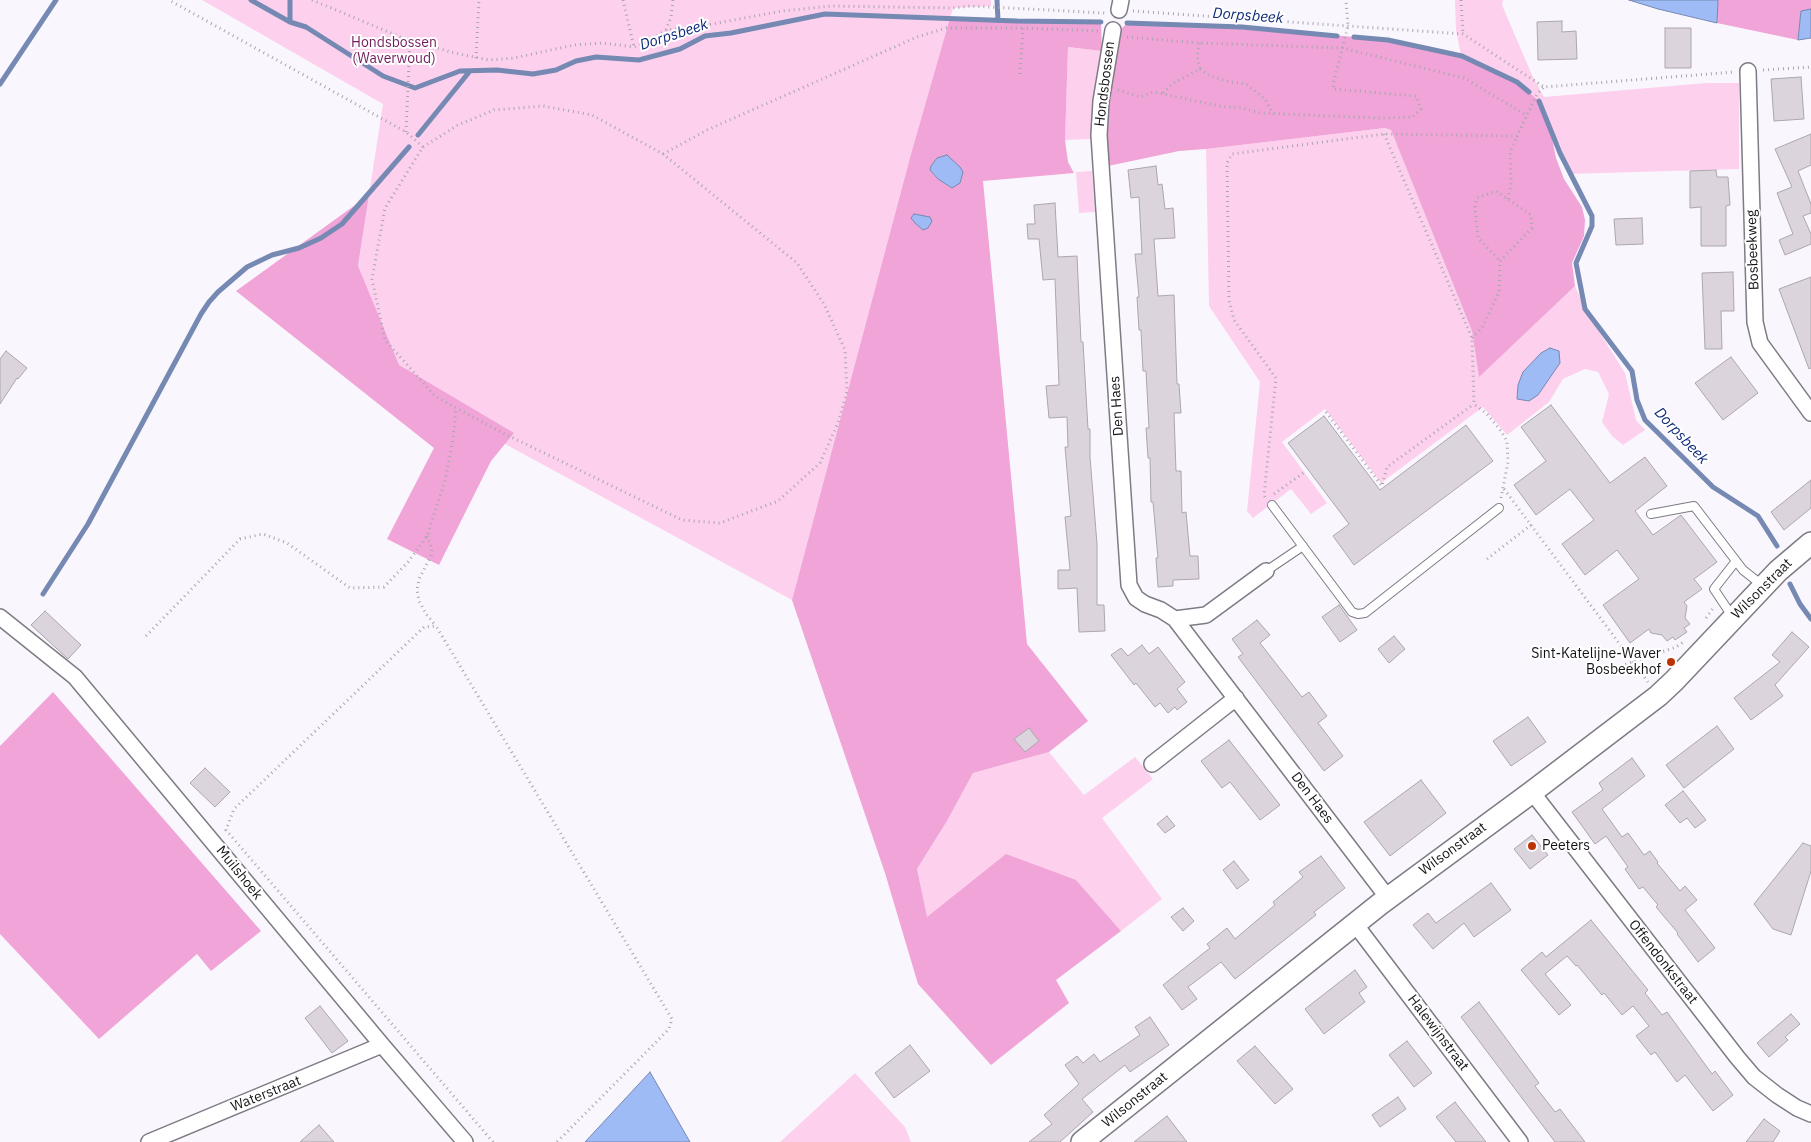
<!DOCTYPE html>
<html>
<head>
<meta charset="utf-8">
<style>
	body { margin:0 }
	canvas { display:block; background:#f9f6fe }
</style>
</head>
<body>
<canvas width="1811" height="1142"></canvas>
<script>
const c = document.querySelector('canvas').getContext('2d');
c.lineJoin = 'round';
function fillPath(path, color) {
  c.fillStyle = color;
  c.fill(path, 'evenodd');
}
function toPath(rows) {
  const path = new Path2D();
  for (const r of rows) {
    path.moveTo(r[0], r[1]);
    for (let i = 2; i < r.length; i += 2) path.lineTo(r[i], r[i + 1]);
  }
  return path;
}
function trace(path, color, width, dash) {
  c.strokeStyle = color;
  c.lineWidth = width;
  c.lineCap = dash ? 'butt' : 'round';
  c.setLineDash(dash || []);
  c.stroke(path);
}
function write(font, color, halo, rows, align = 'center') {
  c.font = font + ' "IBM Plex Sans",sans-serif';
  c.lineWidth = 4;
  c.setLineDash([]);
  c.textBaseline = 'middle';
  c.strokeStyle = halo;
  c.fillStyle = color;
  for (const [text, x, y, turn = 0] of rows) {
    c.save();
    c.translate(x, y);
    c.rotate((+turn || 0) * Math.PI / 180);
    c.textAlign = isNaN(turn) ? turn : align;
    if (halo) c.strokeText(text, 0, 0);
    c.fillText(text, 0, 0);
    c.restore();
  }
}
fillPath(toPath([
	[202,0,991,0,991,6,953,8,911,154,792,600,367,369,358,266,383,104],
	[1455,0,1503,0,1502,5,1532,75,1544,97,1706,83,1739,83,1739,169,1569,174,1560,145,1549,124,1539,101,1517,82,1461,56,1456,30],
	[1068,47,1102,51,1091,139,1065,140],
	[1385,128,1391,130,1472,331,1479,376,1575,286,1585,309,1625,373,1636,420,1645,430,1623,445,1612,436,1602,422,1609,394,1598,372,1585,369,1563,379,1549,402,1507,435,1483,407,1381,483,1325,409,1282,442,1327,503,1311,514,1291,489,1253,518,1247,511,1260,382,1209,306,1206,149],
	[1092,171,1095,212,1079,213,1076,172],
	[1049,752,1084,795,1135,757,1153,779,1102,818,1162,899,1121,931,1076,880,926,917,917,869,947,821,973,773],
	[855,1073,905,1127,911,1142,780,1142]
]), '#fdd1ed');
fillPath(toPath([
	[1718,0,1811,0,1811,9,1801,12,1798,40,1717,23],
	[950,18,1101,22,1102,51,1068,47,1065,140,1068,162,1074,173,983,181,1027,644,1088,721,1049,752,973,773,947,821,917,869,927,917,1006,854,1076,880,1121,931,1056,980,1069,1003,991,1065,918,984,885,873,792,600,911,154],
	[937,158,952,188,938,179,930,170,931,166],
	[1127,23,1242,27,1388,40,1462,56,1517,82,1539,101,1549,124,1556,158,1564,179,1582,207,1585,220,1584,236,1572,263,1575,286,1479,377,1472,331,1391,130,1385,128,1206,149,1179,151,1108,166,1106,126,1109,79,1120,30],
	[369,195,358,266,399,365,514,433,491,461,439,565,387,539,434,448,236,291],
	[53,692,261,931,211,971,197,954,99,1039,0,934,0,746]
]), '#f0a4d7');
const water = toPath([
	[1629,0,1718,0,1717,23,1658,9,1629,0],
	[1811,9,1811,38,1798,40,1801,11,1811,9],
	[947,155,960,167,963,172,960,183,952,188,938,179,930,170,931,166,937,158,947,155],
	[914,214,930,217,932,221,928,228,923,230,915,223,911,218,914,214],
	[1550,348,1559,351,1560,363,1538,395,1529,401,1517,399,1518,385,1523,372,1541,353,1550,348],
	[650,1072,690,1142,585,1142,650,1072]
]);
fillPath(water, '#9fbbf5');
trace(water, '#7589b2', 1);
trace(toPath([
	[251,0,290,22,306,27,383,76,415,88,460,71,497,70,533,74,556,70,576,61,596,57,639,60,680,49,705,36,731,33,825,14,1017,21,1101,22],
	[997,0,998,20],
	[290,22,290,0],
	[1127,23,1242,27,1337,36],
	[1354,37,1388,40,1462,56,1517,82,1529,92],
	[0,84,56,0],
	[1539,101,1560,153,1592,216,1592,226,1576,263,1585,309,1632,371,1637,400,1645,420,1713,487,1758,516,1777,546],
	[418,135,470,71],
	[1790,584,1800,604,1811,619],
	[43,594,88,524,201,314,209,302,218,292,247,267,272,255,299,248,321,238,342,224,409,147]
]), '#7589b2', 5);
const building = toPath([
	[1562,21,1562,32,1576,31,1577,59,1538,60,1537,22,1562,21],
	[1665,28,1691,28,1691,68,1665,68,1665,28],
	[1801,77,1804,119,1774,121,1771,79,1801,77],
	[1811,134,1811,165,1798,171,1811,204,1811,213,1803,216,1811,234,1811,244,1785,255,1779,240,1793,234,1777,193,1792,187,1775,149,1811,134],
	[1156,166,1158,185,1162,184,1165,209,1173,208,1175,238,1154,239,1158,296,1174,295,1177,384,1179,384,1181,413,1174,413,1176,471,1181,471,1182,513,1186,512,1190,556,1198,556,1199,579,1173,580,1173,586,1158,587,1156,558,1158,558,1153,502,1151,502,1150,458,1148,458,1146,428,1149,428,1146,371,1143,371,1141,330,1139,330,1137,297,1139,297,1135,254,1142,254,1139,197,1131,198,1128,170,1156,166],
	[1716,170,1717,177,1728,177,1730,205,1726,206,1726,246,1701,246,1701,207,1690,208,1690,171,1716,170],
	[1055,203,1058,257,1077,256,1081,342,1083,342,1088,429,1090,429,1090,457,1097,544,1097,605,1104,605,1105,631,1079,632,1077,588,1058,589,1058,570,1070,570,1065,517,1071,516,1065,447,1068,447,1067,417,1049,418,1046,386,1059,385,1055,279,1043,280,1039,239,1028,239,1027,224,1035,224,1034,205,1055,203],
	[1642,218,1643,244,1616,245,1614,219,1642,218],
	[1733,272,1734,311,1721,311,1722,349,1705,349,1702,273,1733,272],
	[1811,277,1811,368,1809,369,1779,289,1811,277],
	[6,351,27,368,18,379,17,378,0,404,0,359,6,351],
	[1731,357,1758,393,1723,420,1695,383,1731,357],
	[1551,405,1610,483,1645,457,1667,486,1635,511,1653,535,1681,515,1717,562,1694,579,1702,589,1684,602,1687,606,1685,618,1690,624,1684,628,1687,632,1675,640,1673,637,1667,641,1662,635,1651,633,1649,629,1630,643,1603,605,1639,579,1617,550,1585,575,1562,544,1594,520,1570,489,1536,515,1514,485,1546,461,1521,427,1551,405],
	[1324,416,1380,490,1466,425,1493,461,1354,565,1333,536,1349,524,1288,443,1324,416],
	[1811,480,1811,508,1784,530,1771,512,1811,480],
	[1339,605,1357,630,1340,642,1322,617,1339,605],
	[45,611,81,645,68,659,31,625,45,611],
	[1257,620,1270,635,1260,643,1302,697,1309,692,1327,716,1318,723,1343,756,1324,771,1238,657,1243,654,1232,639,1257,620],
	[1792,632,1809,647,1775,685,1783,696,1751,720,1734,698,1780,662,1772,655,1792,632],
	[1394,636,1405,649,1389,663,1378,649,1394,636],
	[1142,645,1149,654,1158,647,1185,682,1177,689,1187,702,1177,710,1175,707,1168,713,1160,703,1155,707,1136,683,1134,685,1111,655,1121,648,1128,656,1142,645],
	[1528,717,1546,742,1511,766,1493,741,1528,717],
	[1717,726,1734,749,1684,788,1666,765,1717,726],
	[1029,728,1039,741,1025,752,1014,739,1029,728],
	[1229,740,1280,805,1260,820,1230,782,1222,788,1201,761,1229,740],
	[1632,758,1645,776,1602,809,1622,837,1628,833,1644,855,1650,851,1658,862,1657,863,1680,891,1685,886,1697,900,1685,910,1715,948,1698,962,1677,934,1678,933,1656,907,1658,905,1643,887,1639,889,1625,869,1628,867,1606,836,1595,844,1572,812,1603,790,1599,783,1632,758],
	[205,768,230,792,215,807,190,783,205,768],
	[1421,780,1446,813,1390,856,1364,822,1421,780],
	[1683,791,1706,820,1695,828,1687,818,1680,823,1665,805,1683,791],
	[1167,816,1175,826,1165,833,1157,824,1167,816],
	[1532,835,1548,855,1530,869,1514,849,1532,835],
	[1803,843,1811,846,1811,871,1791,935,1773,929,1754,904,1803,843],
	[1321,856,1345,888,1314,912,1316,915,1235,979,1221,962,1188,987,1197,999,1182,1010,1163,985,1210,948,1207,944,1227,928,1235,939,1275,905,1273,902,1303,877,1299,872,1321,856],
	[1234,861,1249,880,1237,889,1223,870,1234,861],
	[1491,883,1511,910,1474,937,1464,923,1433,949,1413,925,1428,913,1436,923,1491,883],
	[1183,908,1194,921,1183,931,1171,917,1183,908],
	[1591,920,1648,990,1645,993,1662,1015,1667,1012,1712,1074,1715,1071,1733,1095,1713,1111,1685,1075,1677,1082,1655,1052,1651,1055,1636,1036,1649,1026,1633,1006,1622,1015,1604,993,1602,995,1577,965,1576,966,1567,956,1545,974,1571,1005,1559,1015,1521,970,1542,952,1546,957,1591,920],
	[1355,970,1367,987,1359,993,1365,1002,1324,1034,1305,1009,1355,970],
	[1479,1002,1539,1083,1535,1086,1555,1112,1560,1109,1585,1142,1555,1142,1461,1017,1479,1002],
	[320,1006,348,1041,332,1053,305,1018,320,1006],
	[1791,1014,1800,1024,1785,1037,1788,1040,1769,1057,1757,1043,1791,1014],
	[1150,1017,1169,1045,1130,1072,1125,1065,1082,1099,1093,1112,1060,1142,1029,1142,1052,1124,1044,1115,1079,1084,1065,1065,1077,1056,1083,1063,1094,1054,1100,1062,1140,1035,1135,1027,1150,1017],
	[1407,1041,1432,1073,1414,1087,1389,1055,1407,1041],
	[910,1045,930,1071,894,1098,875,1073,910,1045],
	[1255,1046,1293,1089,1275,1104,1237,1061,1255,1046],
	[1398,1097,1406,1109,1380,1127,1372,1115,1398,1097],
	[1455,1102,1469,1120,1486,1142,1456,1142,1436,1117,1455,1102],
	[1167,1116,1187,1142,1134,1142,1167,1116],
	[1764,1119,1780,1131,1773,1142,1746,1142,1764,1119],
	[319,1125,334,1142,300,1142,319,1125]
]);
fillPath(building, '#dbd4dc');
trace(building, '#aca6ae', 1);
const lane = toPath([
	[1272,505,1352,612,1358,614,1365,613,1499,508],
	[1651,514,1694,506,1743,570,1762,585],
	[1266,571,1303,546],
	[1732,616,1714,589,1736,561]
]);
const street = toPath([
	[1119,10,1121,0],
	[1113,30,1101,101,1099,135,1129,585,1136,598,1145,604,1161,610,1175,619,1388,898],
	[1748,71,1755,322,1760,343,1811,413],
	[0,617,75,677,382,1045,465,1142],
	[1175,619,1206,615,1266,571],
	[1152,764,1236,698],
	[1532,792,1737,1057,1754,1077,1777,1095,1797,1108,1811,1114],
	[1355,924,1520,1142],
	[149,1142,382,1045]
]);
const secondary = toPath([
	[1082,1142,1380,904,1532,792,1658,696,1674,681,1778,571,1811,543]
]);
trace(lane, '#7e7b84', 10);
trace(street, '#7e7b84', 18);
trace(secondary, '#7e7b84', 24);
trace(toPath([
	[312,0,410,41,459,54,489,60,514,58,574,45,602,43,634,47,648,41,666,30,702,26,782,11,831,6,953,8,970,6,1105,13],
	[623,0,634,47],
	[1461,0,1463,34],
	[1133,11,1463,34,1544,87,1734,72],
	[666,30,671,17,673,0],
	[1127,37,1200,43,1342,48,1464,78,1526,115],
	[476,58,479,0],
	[1200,69,1210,76,1230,82,1246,84,1265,99,1273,114],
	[1763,70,1811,67],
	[1020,74,1023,28,1100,31],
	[1118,90,1140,97,1154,92,1219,106,1243,108,1260,113,1379,118,1413,117,1421,109,1416,96,1333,89,1334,81,1348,26,1346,0],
	[1163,93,1172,84,1200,69,1197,56,1200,43],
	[406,132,410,41],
	[1384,134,1472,338,1474,404,1487,414,1501,431,1507,441,1508,462,1501,498],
	[423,147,458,125,494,110,543,106,592,115,663,154,797,263,824,304,845,350,847,391,838,423,820,463,778,501,720,523,682,520,503,433,456,408],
	[663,154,707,130,917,37,946,28,1023,28],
	[1508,199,1511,184,1510,152,1517,136],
	[1472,338,1482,328,1499,292,1500,261,1532,228,1531,215,1496,191,1477,198,1475,207,1478,238,1500,261],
	[1326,412,1382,486,1387,467,1474,404],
	[1504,489,1648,682],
	[1274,494,1306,471],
	[1265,497,1264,495,1276,378,1234,320,1229,300,1227,163,1232,154,1384,134,1517,136,1537,94,1544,87],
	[427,536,432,549,431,556,419,579,417,590,419,601,426,614,436,626],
	[1487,559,1531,525],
	[1706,618,1714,607],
	[146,636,240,539,263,534,287,543,350,588,384,587,408,562,427,536,445,481,453,440,456,408,435,396,385,340,372,279,385,208,423,147,406,132,169,0],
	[1597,674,1676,647,1685,641],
	[493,1142,226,830,234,809,424,627,436,626,672,1019,669,1029,557,1142]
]), '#a8a6ac', 3, [1, 4]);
trace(lane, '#fff', 8);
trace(street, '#fff', 15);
trace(secondary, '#fff', 21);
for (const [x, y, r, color] of [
	[1671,662,5,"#bc3304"],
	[1532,846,5,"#bc3304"]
]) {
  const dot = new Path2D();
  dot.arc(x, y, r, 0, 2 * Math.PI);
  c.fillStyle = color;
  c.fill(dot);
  trace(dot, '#fff', 2);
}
write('14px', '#711b5c', '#fff', [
	["Hondsbossen",394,43],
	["(Waverwoud)",394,59]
]);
write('14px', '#141316', '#fff', [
	["Hondsbossen",1105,84,-83],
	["Bosbeekweg",1753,250,-92],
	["Den Haes",1117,406,-94],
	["Wilsonstraat",1762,589,-45],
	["Den Haes",1312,798,53],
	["Wilsonstraat",1453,849,-36],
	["Muilshoek",239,873,51],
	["Offendonkstraat",1663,962,52],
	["Halewijnstraat",1438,1033,53],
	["Waterstraat",266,1094,-22],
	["Wilsonstraat",1135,1100,-39]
]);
write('14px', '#141316', '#fff', [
	["Sint-Katelijne-Waver",1661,654],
	["Bosbeekhof",1661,670],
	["Peeters",1542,846,"left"]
], 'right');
write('italic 15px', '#0e2979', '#fff', [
	["Dorpsbeek",1248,16,4],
	["Dorpsbeek",674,35,-18],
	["Dorpsbeek",1681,436,47]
]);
</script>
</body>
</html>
